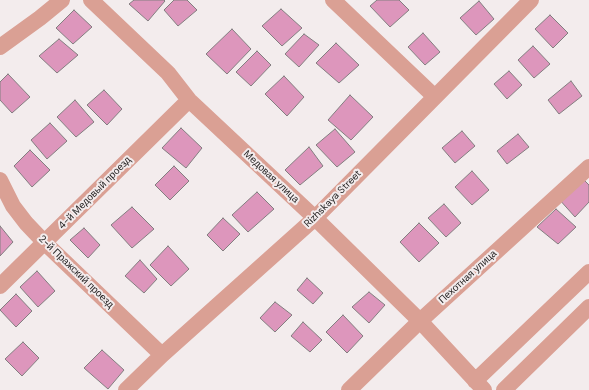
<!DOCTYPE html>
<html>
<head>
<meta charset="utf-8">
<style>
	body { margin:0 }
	canvas { display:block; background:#f3eced }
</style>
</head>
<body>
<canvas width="589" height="390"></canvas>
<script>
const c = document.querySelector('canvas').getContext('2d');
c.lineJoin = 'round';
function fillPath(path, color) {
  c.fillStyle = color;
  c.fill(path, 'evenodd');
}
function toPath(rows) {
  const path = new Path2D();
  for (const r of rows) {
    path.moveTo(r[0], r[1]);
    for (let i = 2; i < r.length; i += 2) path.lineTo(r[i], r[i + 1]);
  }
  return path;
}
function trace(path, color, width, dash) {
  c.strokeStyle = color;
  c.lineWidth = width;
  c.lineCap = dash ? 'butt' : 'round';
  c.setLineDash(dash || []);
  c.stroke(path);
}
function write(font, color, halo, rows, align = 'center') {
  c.font = font + ' "DM Sans",sans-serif';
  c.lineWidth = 4;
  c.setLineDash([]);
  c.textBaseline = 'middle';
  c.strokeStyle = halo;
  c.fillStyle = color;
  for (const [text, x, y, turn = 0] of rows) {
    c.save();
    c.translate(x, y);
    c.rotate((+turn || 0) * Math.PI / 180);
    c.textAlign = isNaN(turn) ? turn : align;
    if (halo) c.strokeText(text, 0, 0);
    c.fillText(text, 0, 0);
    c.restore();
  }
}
const building = toPath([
	[134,0,164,0,165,1,148,21,129,4,134,0],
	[174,0,187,0,197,10,178,26,164,10,174,0],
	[377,0,399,0,409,10,390,27,370,6,377,0],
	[479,1,494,19,476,35,460,18,479,1],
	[281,9,302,28,282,46,262,26,281,9],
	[74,10,92,27,73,44,56,28,74,10],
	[550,15,568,33,553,48,535,29,550,15],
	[232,29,251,49,227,74,206,54,232,29],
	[423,33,440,52,425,65,408,47,423,33],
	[304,34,319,45,299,67,285,54,304,34],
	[59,39,78,55,57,73,39,56,59,39],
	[336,43,359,65,339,83,316,63,336,43],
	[533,46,550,64,534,78,518,60,533,46],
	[257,51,271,65,251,86,236,72,257,51],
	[509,71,522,85,507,99,494,84,509,71],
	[8,74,30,97,12,113,0,100,0,82,8,74],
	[284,76,304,97,287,116,265,94,284,76],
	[571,81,582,96,559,114,548,100,571,81],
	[104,90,122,109,107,125,87,105,104,90],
	[350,95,373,117,351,140,328,120,350,95],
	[75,100,94,122,76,137,57,117,75,100],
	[50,123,67,141,47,159,31,140,50,123],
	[181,128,202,148,186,168,162,148,181,128],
	[335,129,355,152,337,167,316,145,335,129],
	[462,131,475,146,455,163,442,148,462,131],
	[518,134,529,147,507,164,497,151,518,134],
	[309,147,323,166,300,185,285,170,309,147],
	[30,150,50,170,32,187,14,166,30,150],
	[174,166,189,181,170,200,155,185,174,166],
	[472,171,489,190,472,205,455,187,472,171],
	[581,177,589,185,589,202,575,217,558,198,581,177],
	[257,192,274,209,248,232,232,215,257,192],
	[444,204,461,223,446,237,428,218,444,204],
	[132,207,154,229,132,248,111,225,132,207],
	[556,209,576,227,558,244,537,227,556,209],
	[223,218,240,234,223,251,207,235,223,218],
	[419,223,439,243,419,262,400,242,419,223],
	[0,226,13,242,0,256,0,226],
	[84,228,100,245,88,258,70,240,84,228],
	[168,246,189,269,171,286,150,265,168,246],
	[140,260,157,279,144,293,125,276,140,260],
	[37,271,55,291,38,307,20,287,37,271],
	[307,278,323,293,313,304,297,290,307,278],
	[369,292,385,305,369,323,352,307,369,292],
	[16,294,32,311,16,327,0,310,16,294],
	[275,302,292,315,275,332,260,318,275,302],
	[343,315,363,336,347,353,326,332,343,315],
	[303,322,322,340,310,352,291,336,303,322],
	[23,342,39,358,22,376,5,359,23,342],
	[102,350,124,370,108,389,84,368,102,350]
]);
fillPath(building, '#dd96bc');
trace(building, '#837e80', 1);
trace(toPath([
	[91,0,168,73,189,100,315,218,420,321,484,390],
	[333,0,435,97],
	[0,47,40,18,62,0],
	[0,180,13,206,26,223,45,243,162,355],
	[0,286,189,100],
	[475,381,589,272],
	[126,390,162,355,315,218,531,0],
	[349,390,420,321,589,167],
	[504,390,589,307]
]), '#daa094', 16);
write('10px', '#262424', '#f3eced', [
	["Медовая улица",271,177,43],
	["4-й Медовый проезд",95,193,-45],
	["Rizhskaya Street",333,199,-45],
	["2-й Пражский проезд",76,272,44],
	["Пехотная улица",468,277,-42]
]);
</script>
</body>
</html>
